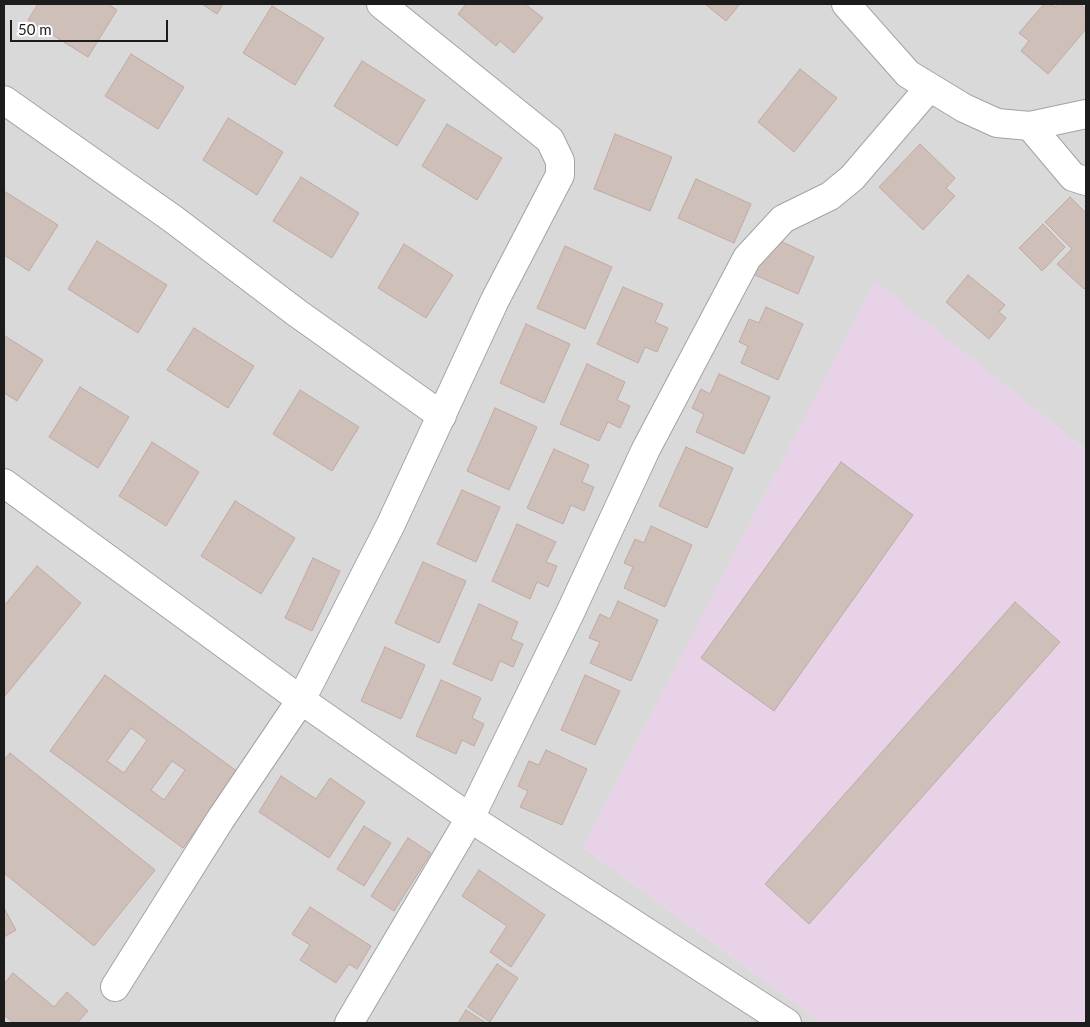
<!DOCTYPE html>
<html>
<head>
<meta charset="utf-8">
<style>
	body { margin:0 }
	#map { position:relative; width:1090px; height:1027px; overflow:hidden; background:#efe7e0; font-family:Lato,sans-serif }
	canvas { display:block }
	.frame { position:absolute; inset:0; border:5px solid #1c1c1c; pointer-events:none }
	.scale { position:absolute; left:10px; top:20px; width:158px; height:22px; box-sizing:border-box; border:2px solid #1c1c1c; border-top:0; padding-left:6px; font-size:15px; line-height:18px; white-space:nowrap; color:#1c1c1c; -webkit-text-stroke:4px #fff; paint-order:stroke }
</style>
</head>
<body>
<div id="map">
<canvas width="1090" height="1027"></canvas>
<div class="frame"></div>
<div class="scale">50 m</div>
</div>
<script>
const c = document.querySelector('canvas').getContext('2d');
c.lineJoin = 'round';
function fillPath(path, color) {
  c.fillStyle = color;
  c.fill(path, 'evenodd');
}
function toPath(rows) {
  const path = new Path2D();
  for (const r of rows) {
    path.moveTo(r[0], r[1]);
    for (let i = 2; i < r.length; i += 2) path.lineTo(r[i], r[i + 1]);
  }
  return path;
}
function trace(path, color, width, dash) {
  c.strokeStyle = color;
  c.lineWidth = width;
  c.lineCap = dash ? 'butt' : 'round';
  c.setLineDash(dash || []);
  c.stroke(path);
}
fillPath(toPath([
	[4,4,1086,4,1086,450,875,282,583,847,822,1023,4,1023]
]), '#dad9d9');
fillPath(toPath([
	[875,281,1086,450,1086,1023,822,1023,583,847]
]), '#e8d2e8');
const building = toPath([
	[38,4,108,4,117,10,88,57,28,20,38,4],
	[202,4,223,4,217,14,202,4],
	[466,4,525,4,543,18,514,53,500,41,496,46,458,14,466,4],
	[705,4,740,4,726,21,705,4],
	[1044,4,1050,4,1055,7,1058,4,1080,4,1086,9,1086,29,1048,74,1021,51,1029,41,1019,33,1044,4],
	[272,6,324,38,295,85,243,53,272,6],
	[131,54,184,87,158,129,105,96,131,54],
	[362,61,425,100,397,146,334,106,362,61],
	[800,69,837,98,794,152,758,122,800,69],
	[228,118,283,152,257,195,203,160,228,118],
	[447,124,502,158,477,200,422,166,447,124],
	[615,134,672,157,650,211,594,189,615,134],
	[920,144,955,178,946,188,955,196,923,230,879,187,920,144],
	[301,177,359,213,332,258,273,221,301,177],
	[696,179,751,204,734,243,678,218,696,179],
	[4,191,58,225,29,271,4,255,4,191],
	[1070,197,1086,213,1086,287,1084,289,1057,264,1072,249,1045,222,1070,197],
	[1043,224,1065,247,1042,271,1019,248,1043,224],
	[770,236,814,257,798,294,753,274,770,236],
	[97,241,167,285,138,333,68,289,97,241],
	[404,244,453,275,426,318,378,288,404,244],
	[565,246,612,267,585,329,537,308,565,246],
	[968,275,1005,305,999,312,1006,318,989,339,946,302,968,275],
	[623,287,663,304,655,322,668,328,657,352,645,347,638,363,597,344,623,287],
	[766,307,803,324,778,380,741,363,748,346,739,342,749,319,759,323,766,307],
	[526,324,570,344,544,403,500,383,526,324],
	[194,328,254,366,228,408,167,370,194,328],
	[5,336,43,360,17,401,4,393,4,338,5,336],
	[587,364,625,382,617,400,630,406,620,428,608,422,599,441,560,424,587,364],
	[719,374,770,397,744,454,696,432,704,414,692,408,701,389,710,394,719,374],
	[80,387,129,417,98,468,49,437,80,387],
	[300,390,359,427,332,471,273,434,300,390],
	[495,408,537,427,509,490,467,471,495,408],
	[152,442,199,472,166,526,119,496,152,442],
	[686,447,733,468,707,528,659,506,686,447],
	[554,449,589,465,582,482,594,487,584,511,571,505,563,524,527,508,554,449],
	[841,462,913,515,774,711,701,658,841,462],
	[462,490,500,507,476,562,437,544,462,490],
	[235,501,295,538,261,594,201,556,235,501],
	[517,524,556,542,546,562,557,566,548,587,537,582,530,599,492,581,517,524],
	[651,526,692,545,665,607,624,588,633,567,624,563,635,539,644,543,651,526],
	[313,558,340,571,312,631,285,618,313,558],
	[423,562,466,581,439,643,395,623,423,562],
	[37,566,81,603,4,697,4,606,37,566],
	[618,601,658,620,631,681,590,663,600,642,589,638,600,614,610,619,618,601],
	[1015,602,1060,642,809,924,765,884,1015,602],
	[479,604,518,622,511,639,523,644,513,667,500,661,492,681,453,664,479,604],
	[385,647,425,665,401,719,361,701,385,647],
	[105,675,238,772,183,848,50,751,105,675],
	[131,728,147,740,124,773,107,761,131,728],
	[172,761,185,770,164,800,151,790,172,761],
	[585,675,620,691,595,745,561,730,585,675],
	[441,680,481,698,472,718,484,724,474,746,462,740,456,754,416,736,441,680],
	[546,750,587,769,562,825,520,807,528,791,518,786,529,761,539,765,546,750],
	[10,753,155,870,94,946,4,873,4,760,10,753],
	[281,776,316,799,330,778,365,802,329,858,259,812,281,776],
	[364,826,391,843,364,886,337,869,364,826],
	[408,838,431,853,394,911,371,896,408,838],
	[479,870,545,915,511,967,490,952,507,926,462,896,479,870],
	[310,907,371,946,357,969,349,964,336,983,300,960,310,945,292,934,310,907],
	[4,908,16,930,4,937,4,908],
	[497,964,518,978,490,1022,468,1007,497,964],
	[13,973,54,1007,67,992,88,1011,77,1023,14,1023,4,1015,4,984,13,973],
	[466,1010,486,1023,458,1023,466,1010]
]);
fillPath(building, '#cfbfb9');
trace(building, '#c1aaa2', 1);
const minor = toPath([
	[846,4,908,74,964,108,997,123,1030,126,1086,114],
	[4,100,173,219,297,313,442,416],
	[1030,126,1073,177,1086,181],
	[4,483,301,700,470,818,787,1023],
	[115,987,220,820,301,700,390,526,495,300,560,175,560,161,550,140,381,4],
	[349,1023,470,818,570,613,646,449,747,258,783,219,830,196,852,178,929,88]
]);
trace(minor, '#a3a3a3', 30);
trace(minor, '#fff', 28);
</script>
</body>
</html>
